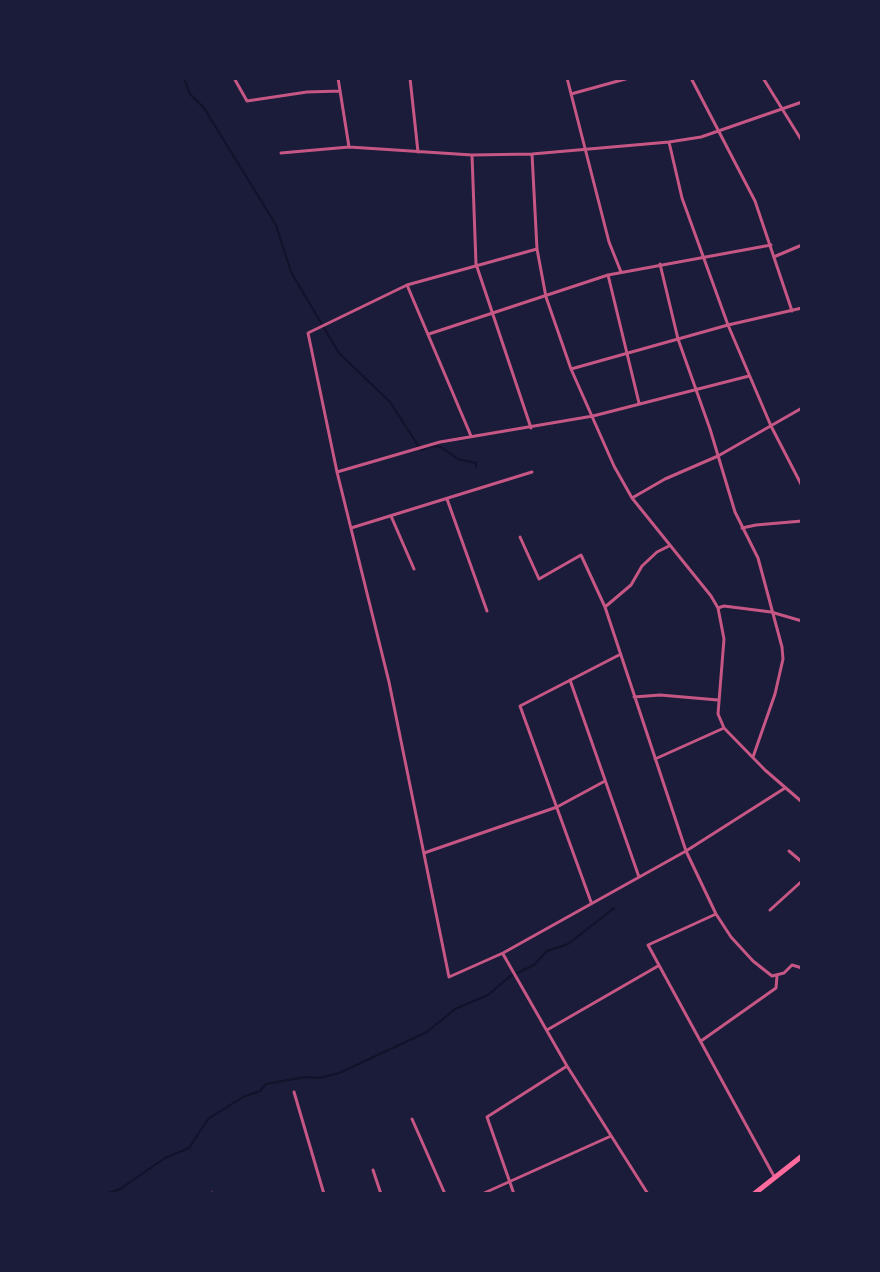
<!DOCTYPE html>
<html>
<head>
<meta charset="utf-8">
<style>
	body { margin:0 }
	#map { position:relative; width:880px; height:1272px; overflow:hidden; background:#1b1b3a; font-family:Quicksand,sans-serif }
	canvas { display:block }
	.frame { position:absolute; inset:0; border:80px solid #1b1b3a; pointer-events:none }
</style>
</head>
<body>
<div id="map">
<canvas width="880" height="1272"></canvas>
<div class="frame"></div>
</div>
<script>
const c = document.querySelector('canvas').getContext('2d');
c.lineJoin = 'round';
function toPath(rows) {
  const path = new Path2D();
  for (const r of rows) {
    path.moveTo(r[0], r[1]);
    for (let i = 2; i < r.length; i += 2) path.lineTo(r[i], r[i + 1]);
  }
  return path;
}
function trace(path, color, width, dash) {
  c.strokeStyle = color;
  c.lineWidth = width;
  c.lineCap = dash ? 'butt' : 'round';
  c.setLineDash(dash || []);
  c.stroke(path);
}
trace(toPath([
	[184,78,190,94,204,108,276,225,291,272,339,353,390,402,421,450,433,446,441,447,458,459,476,463,476,467],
	[106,1194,120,1189,165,1158,189,1148,208,1119,243,1097,260,1091,266,1084,305,1077,319,1078,339,1073,427,1032,455,1009,488,995,509,977,534,965,547,951,568,944,614,908]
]), '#12122b', 2);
trace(toPath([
	[234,78,247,101,307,92,340,91],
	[338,78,349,147],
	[410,78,418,152],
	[567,78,609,242,621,272],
	[691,78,755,201,792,311],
	[763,78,802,141],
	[571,94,629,78],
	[669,142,682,198,728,325,771,426,802,486],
	[281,153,349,147,472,155,532,154,669,142,701,137,802,102],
	[532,154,537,249,546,297,571,369,614,466,632,498,711,596,718,608,724,639,718,714,724,728,765,770,802,802],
	[472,155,476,264,531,428],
	[537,249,407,285,308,333,337,472,389,682,449,977,503,953,686,851,785,788],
	[776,256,802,245],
	[660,264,678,339,710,429,735,512,758,558,782,647,783,659,775,694,753,757],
	[608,275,639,403],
	[407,285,471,436],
	[429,334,608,275,771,245],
	[571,369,728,325,802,308],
	[337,472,440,442,593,416,749,376],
	[632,498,665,479,718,456,802,408],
	[447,499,487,611],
	[391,516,414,569],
	[351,528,532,472],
	[742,528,756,525,802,521],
	[520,537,539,579,581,555,605,607,686,851,716,914,731,937,753,961,772,976,784,973,792,965,802,968],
	[605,607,631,585,642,566,657,552,669,546],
	[718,608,724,606,771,612,802,621],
	[570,680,639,877],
	[634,697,660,695,718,700],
	[655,759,724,728],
	[789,851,802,862],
	[424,853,557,807,605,781],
	[591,902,520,706,619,655],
	[770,910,802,881],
	[716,914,648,945,775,1178],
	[503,954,567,1066,648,1194],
	[547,1030,658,966],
	[701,1041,776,988,777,976],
	[294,1092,324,1194],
	[412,1119,445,1194],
	[373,1170,381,1194],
	[212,1193,212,1194],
	[482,1194,611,1136],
	[514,1194,487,1117,567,1066]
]), '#c65784', 3);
trace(toPath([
	[754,1194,802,1156]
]), '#ff6b9d', 5);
</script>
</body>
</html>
